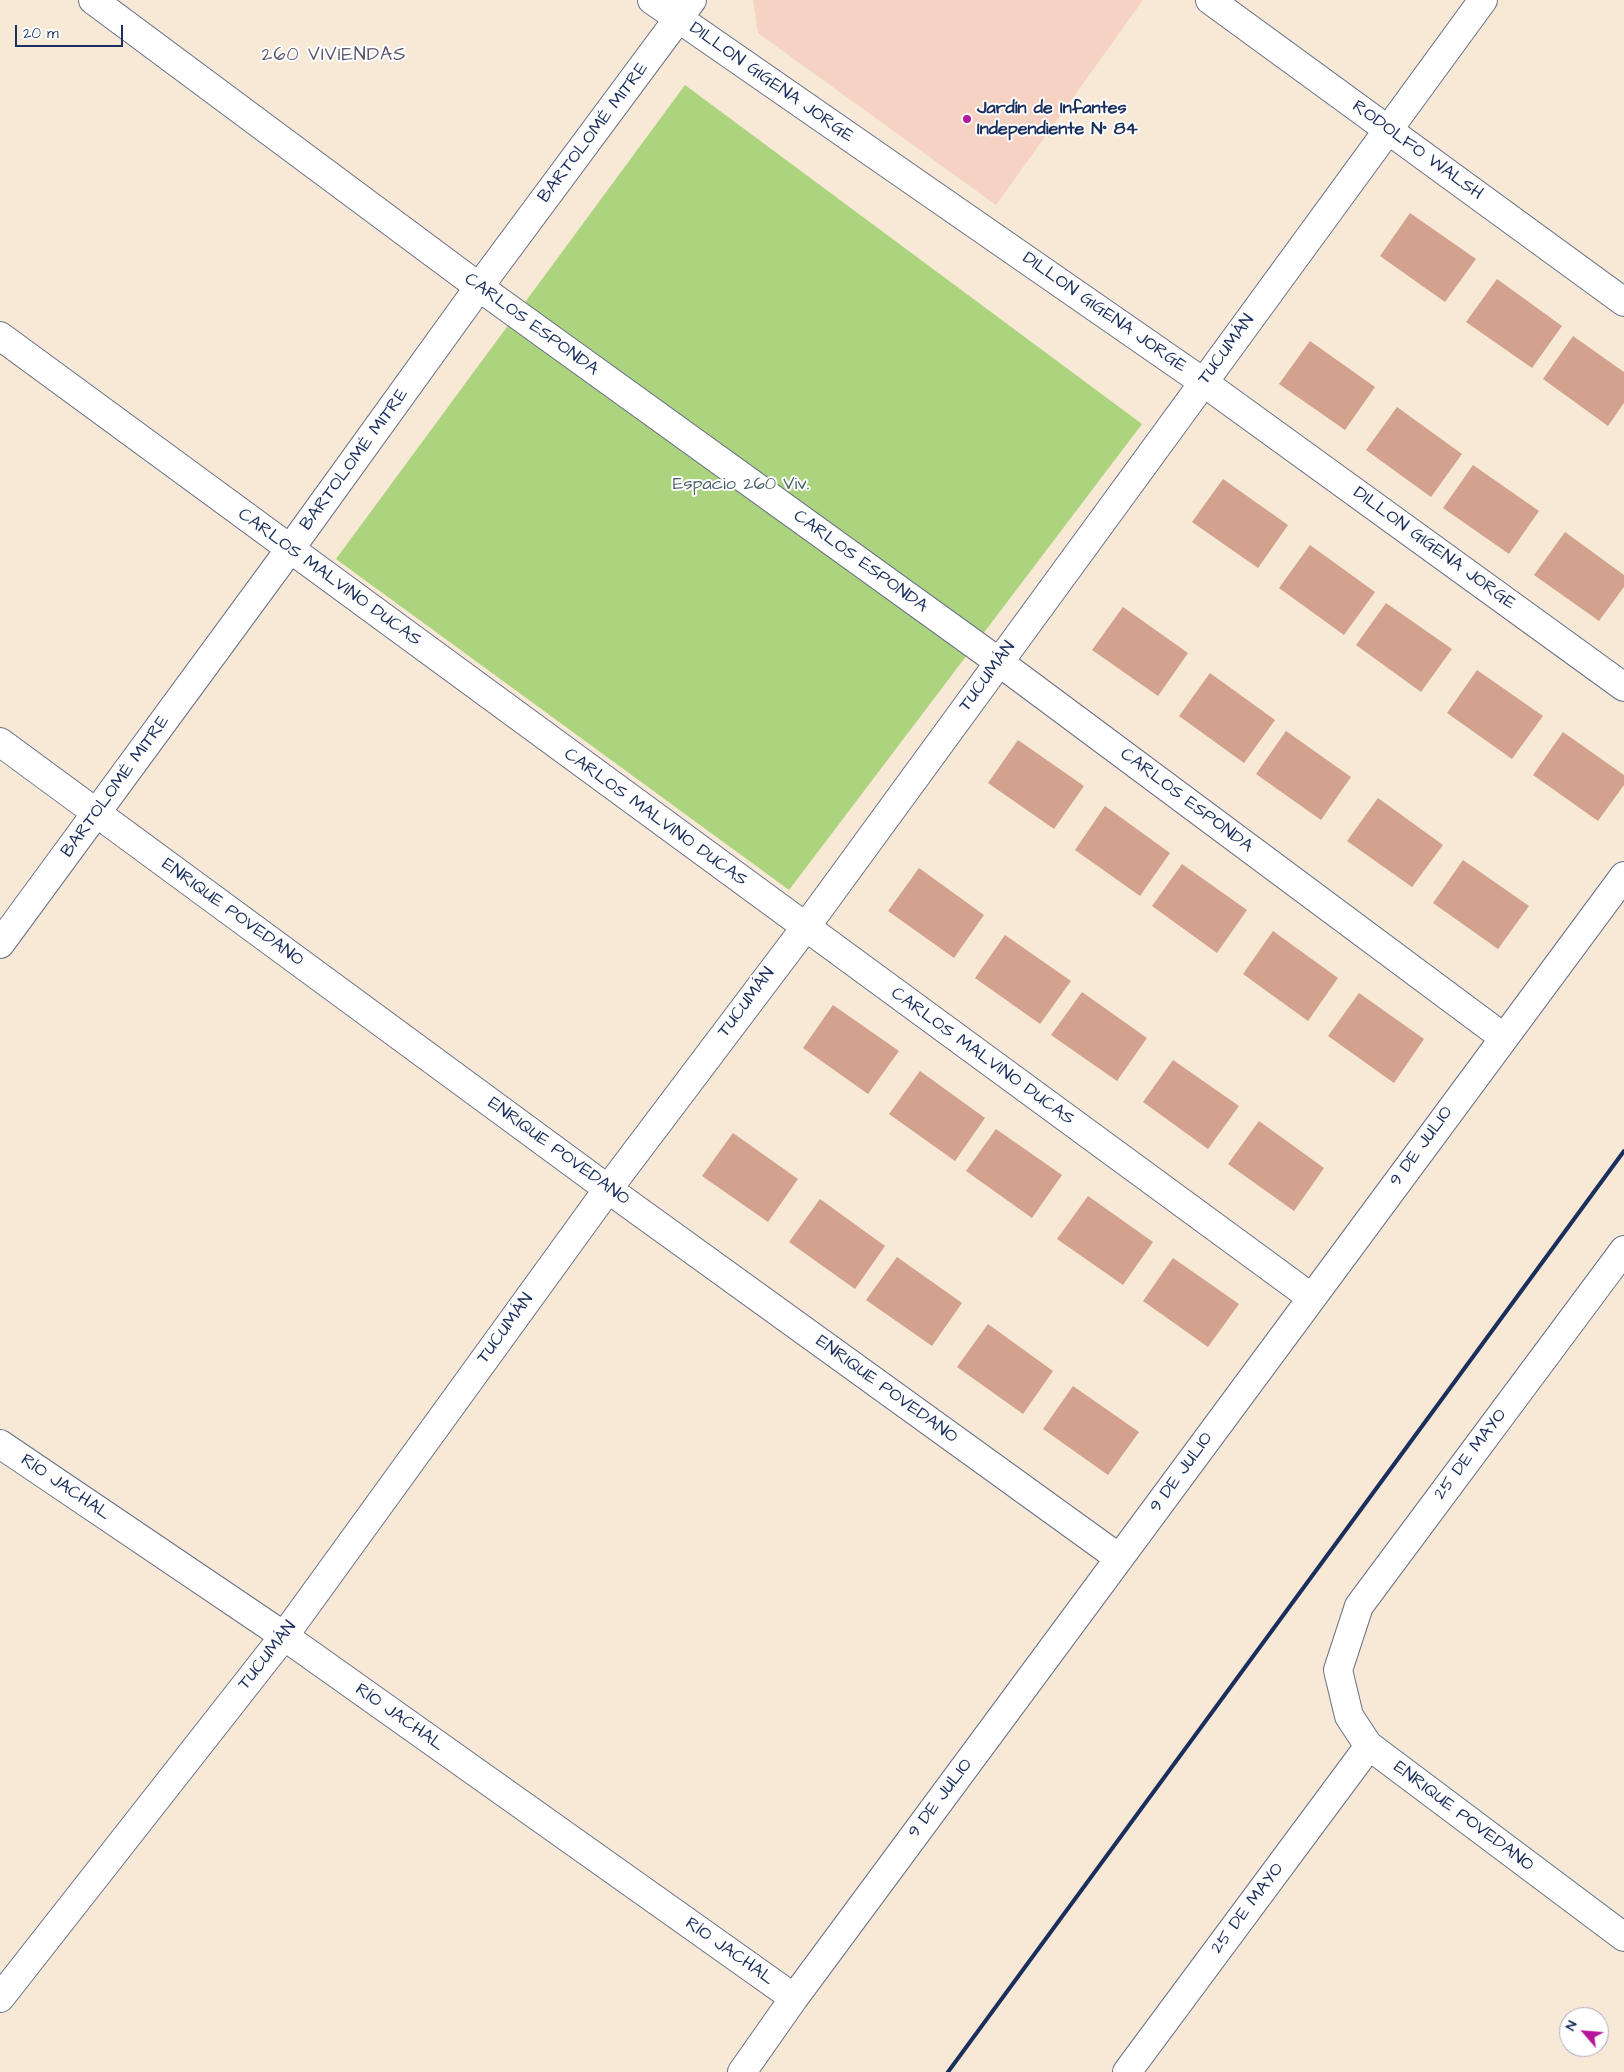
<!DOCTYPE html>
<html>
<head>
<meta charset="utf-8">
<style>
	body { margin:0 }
	#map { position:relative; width:1624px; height:2072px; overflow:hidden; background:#f7e9d6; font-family:"Architects Daughter",sans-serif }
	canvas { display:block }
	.north { position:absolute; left:1559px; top:2007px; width:50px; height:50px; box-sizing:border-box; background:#fff; border:1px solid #a4acbf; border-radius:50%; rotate:297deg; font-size:14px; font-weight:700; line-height:20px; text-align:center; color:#1b2f5e }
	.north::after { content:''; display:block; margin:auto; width:18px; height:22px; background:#b5179e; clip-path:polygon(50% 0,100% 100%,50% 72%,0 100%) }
	.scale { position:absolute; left:15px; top:25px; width:108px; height:22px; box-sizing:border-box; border:2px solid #1b2f5e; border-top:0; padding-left:6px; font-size:15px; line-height:18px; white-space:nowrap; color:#1b2f5e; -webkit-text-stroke:4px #fff; paint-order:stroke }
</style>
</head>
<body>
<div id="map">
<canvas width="1624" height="2072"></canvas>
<div class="north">N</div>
<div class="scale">20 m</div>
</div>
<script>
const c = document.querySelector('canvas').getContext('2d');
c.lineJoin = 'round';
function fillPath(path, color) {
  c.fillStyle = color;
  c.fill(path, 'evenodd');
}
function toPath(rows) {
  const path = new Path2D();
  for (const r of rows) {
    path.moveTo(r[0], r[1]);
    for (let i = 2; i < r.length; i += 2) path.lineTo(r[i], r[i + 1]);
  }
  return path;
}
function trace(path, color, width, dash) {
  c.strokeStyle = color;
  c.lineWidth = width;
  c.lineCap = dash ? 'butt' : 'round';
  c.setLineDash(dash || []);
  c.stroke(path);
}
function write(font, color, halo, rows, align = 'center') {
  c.font = font + ' "Architects Daughter",sans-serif';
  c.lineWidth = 4;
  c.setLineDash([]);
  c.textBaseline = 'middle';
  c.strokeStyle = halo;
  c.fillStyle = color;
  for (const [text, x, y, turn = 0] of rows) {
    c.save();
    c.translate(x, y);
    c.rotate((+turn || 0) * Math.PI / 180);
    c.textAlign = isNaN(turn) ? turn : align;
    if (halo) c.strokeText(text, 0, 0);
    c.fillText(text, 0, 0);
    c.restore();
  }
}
fillPath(toPath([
	[753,0,1143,0,996,205,758,33]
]), '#f5d2c2');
fillPath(toPath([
	[685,85,1142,424,789,890,336,559]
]), '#acd47f');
fillPath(toPath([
	[1410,213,1476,259,1445,302,1380,256],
	[1497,279,1562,326,1532,368,1466,322],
	[1573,336,1624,372,1624,403,1608,426,1543,379],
	[1310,341,1375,387,1345,430,1279,384],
	[1397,407,1462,454,1431,497,1366,450],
	[1473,465,1539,511,1509,554,1443,508],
	[1223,479,1288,525,1258,568,1192,522],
	[1565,532,1624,575,1624,587,1599,621,1534,575],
	[1310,545,1375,592,1344,635,1279,588],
	[1386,603,1452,649,1421,692,1356,645],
	[1123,607,1188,653,1158,696,1092,650],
	[1477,670,1543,716,1512,759,1447,713],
	[1210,673,1275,720,1244,763,1179,716],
	[1286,731,1351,777,1321,820,1256,774],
	[1563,732,1624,775,1624,785,1598,821,1533,775],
	[1018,740,1084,786,1054,829,988,783],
	[1378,798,1443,845,1412,887,1347,841],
	[1105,806,1170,853,1140,896,1075,850],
	[1463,860,1529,906,1498,949,1433,903],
	[1182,864,1247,910,1217,953,1152,906],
	[919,868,984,915,954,958,888,911],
	[1273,931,1338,978,1308,1021,1243,974],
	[1005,935,1071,981,1040,1024,975,978],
	[1082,992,1147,1038,1117,1081,1051,1035],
	[1359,993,1424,1039,1394,1083,1328,1036],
	[833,1005,899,1051,868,1094,803,1048],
	[1173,1060,1239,1106,1208,1149,1143,1102],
	[920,1071,985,1118,955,1161,889,1114],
	[1259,1121,1324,1168,1294,1211,1228,1164],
	[996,1129,1062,1175,1032,1218,966,1171],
	[733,1133,798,1179,768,1222,702,1176],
	[1088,1196,1153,1242,1123,1285,1057,1239],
	[820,1199,885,1246,855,1289,789,1242],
	[897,1257,962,1303,932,1346,866,1300],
	[1173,1258,1239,1304,1208,1347,1143,1301],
	[988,1324,1053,1371,1023,1414,957,1367],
	[1073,1386,1139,1432,1108,1475,1043,1429]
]), '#d2a28e');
const minor = toPath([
	[93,0,479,287,999,662,1503,1037],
	[652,0,1203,382,1624,687],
	[1210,0,1624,302],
	[0,336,1312,1298],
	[0,742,608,1189,1119,1558],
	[0,944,290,549,479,287,692,0],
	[1624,1250,1359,1606,1338,1670,1349,1716,1368,1745,1624,1937],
	[0,1444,284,1636,794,1998],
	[0,1998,284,1636,608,1189,805,928,1483,0],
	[742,2072,794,1998,1624,876],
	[1127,2072,1369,1746]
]);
trace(minor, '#687088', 30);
trace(minor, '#fff', 28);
trace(toPath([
	[948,2072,1624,1151]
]), '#1b2f5e', 4);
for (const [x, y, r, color] of [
	[967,119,5,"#b5179e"]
]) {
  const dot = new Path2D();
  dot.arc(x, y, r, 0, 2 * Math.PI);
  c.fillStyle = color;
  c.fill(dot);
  trace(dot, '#fff', 2);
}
write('18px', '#1b2f5e', '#fff', [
	["DILLON GIGENA JORGE",771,83,35],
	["BARTOLOMÉ MITRE",594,133,-53],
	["RODOLFO WALSH",1417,151,36],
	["DILLON GIGENA JORGE",1104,313,35],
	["CARLOS ESPONDA",531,325,36],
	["TUCUMÁN",1227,350,-54],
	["BARTOLOMÉ MITRE",355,460,-54],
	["DILLON GIGENA JORGE",1434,549,36],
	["CARLOS ESPONDA",860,562,36],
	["CARLOS MALVINO DUCAS",329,578,36],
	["TUCUMÁN",988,677,-54],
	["BARTOLOMÉ MITRE",116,787,-54],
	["CARLOS ESPONDA",1186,801,37],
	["CARLOS MALVINO DUCAS",655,818,36],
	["ENRIQUE POVEDANO",232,913,36],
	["TUCUMÁN",747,1003,-53],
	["CARLOS MALVINO DUCAS",982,1057,36],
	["9 DE JULIO",1422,1147,-54],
	["ENRIQUE POVEDANO",558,1152,36],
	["TUCUMÁN",506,1329,-54],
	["ENRIQUE POVEDANO",886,1390,36],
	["25 DE MAYO",1471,1455,-53],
	["9 DE JULIO",1182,1473,-54],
	["RÍO JACHAL",65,1488,34],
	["TUCUMÁN",268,1656,-52],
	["RÍO JACHAL",399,1718,35],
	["9 DE JULIO",941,1799,-53],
	["ENRIQUE POVEDANO",1463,1817,37],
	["25 DE MAYO",1248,1909,-53],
	["RÍO JACHAL",729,1952,35]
]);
write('bold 18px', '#1b2f5e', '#fff', [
	["Jardín de Infantes",977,109],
	["Independiente N° 84",977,130]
], 'left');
write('18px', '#466168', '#fff', [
	["Espacio 260 Viv.",741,485]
]);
c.letterSpacing = '1px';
write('19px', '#5b576f', '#fff', [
	["260 VIVIENDAS",334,56]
]);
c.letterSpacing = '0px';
</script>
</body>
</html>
